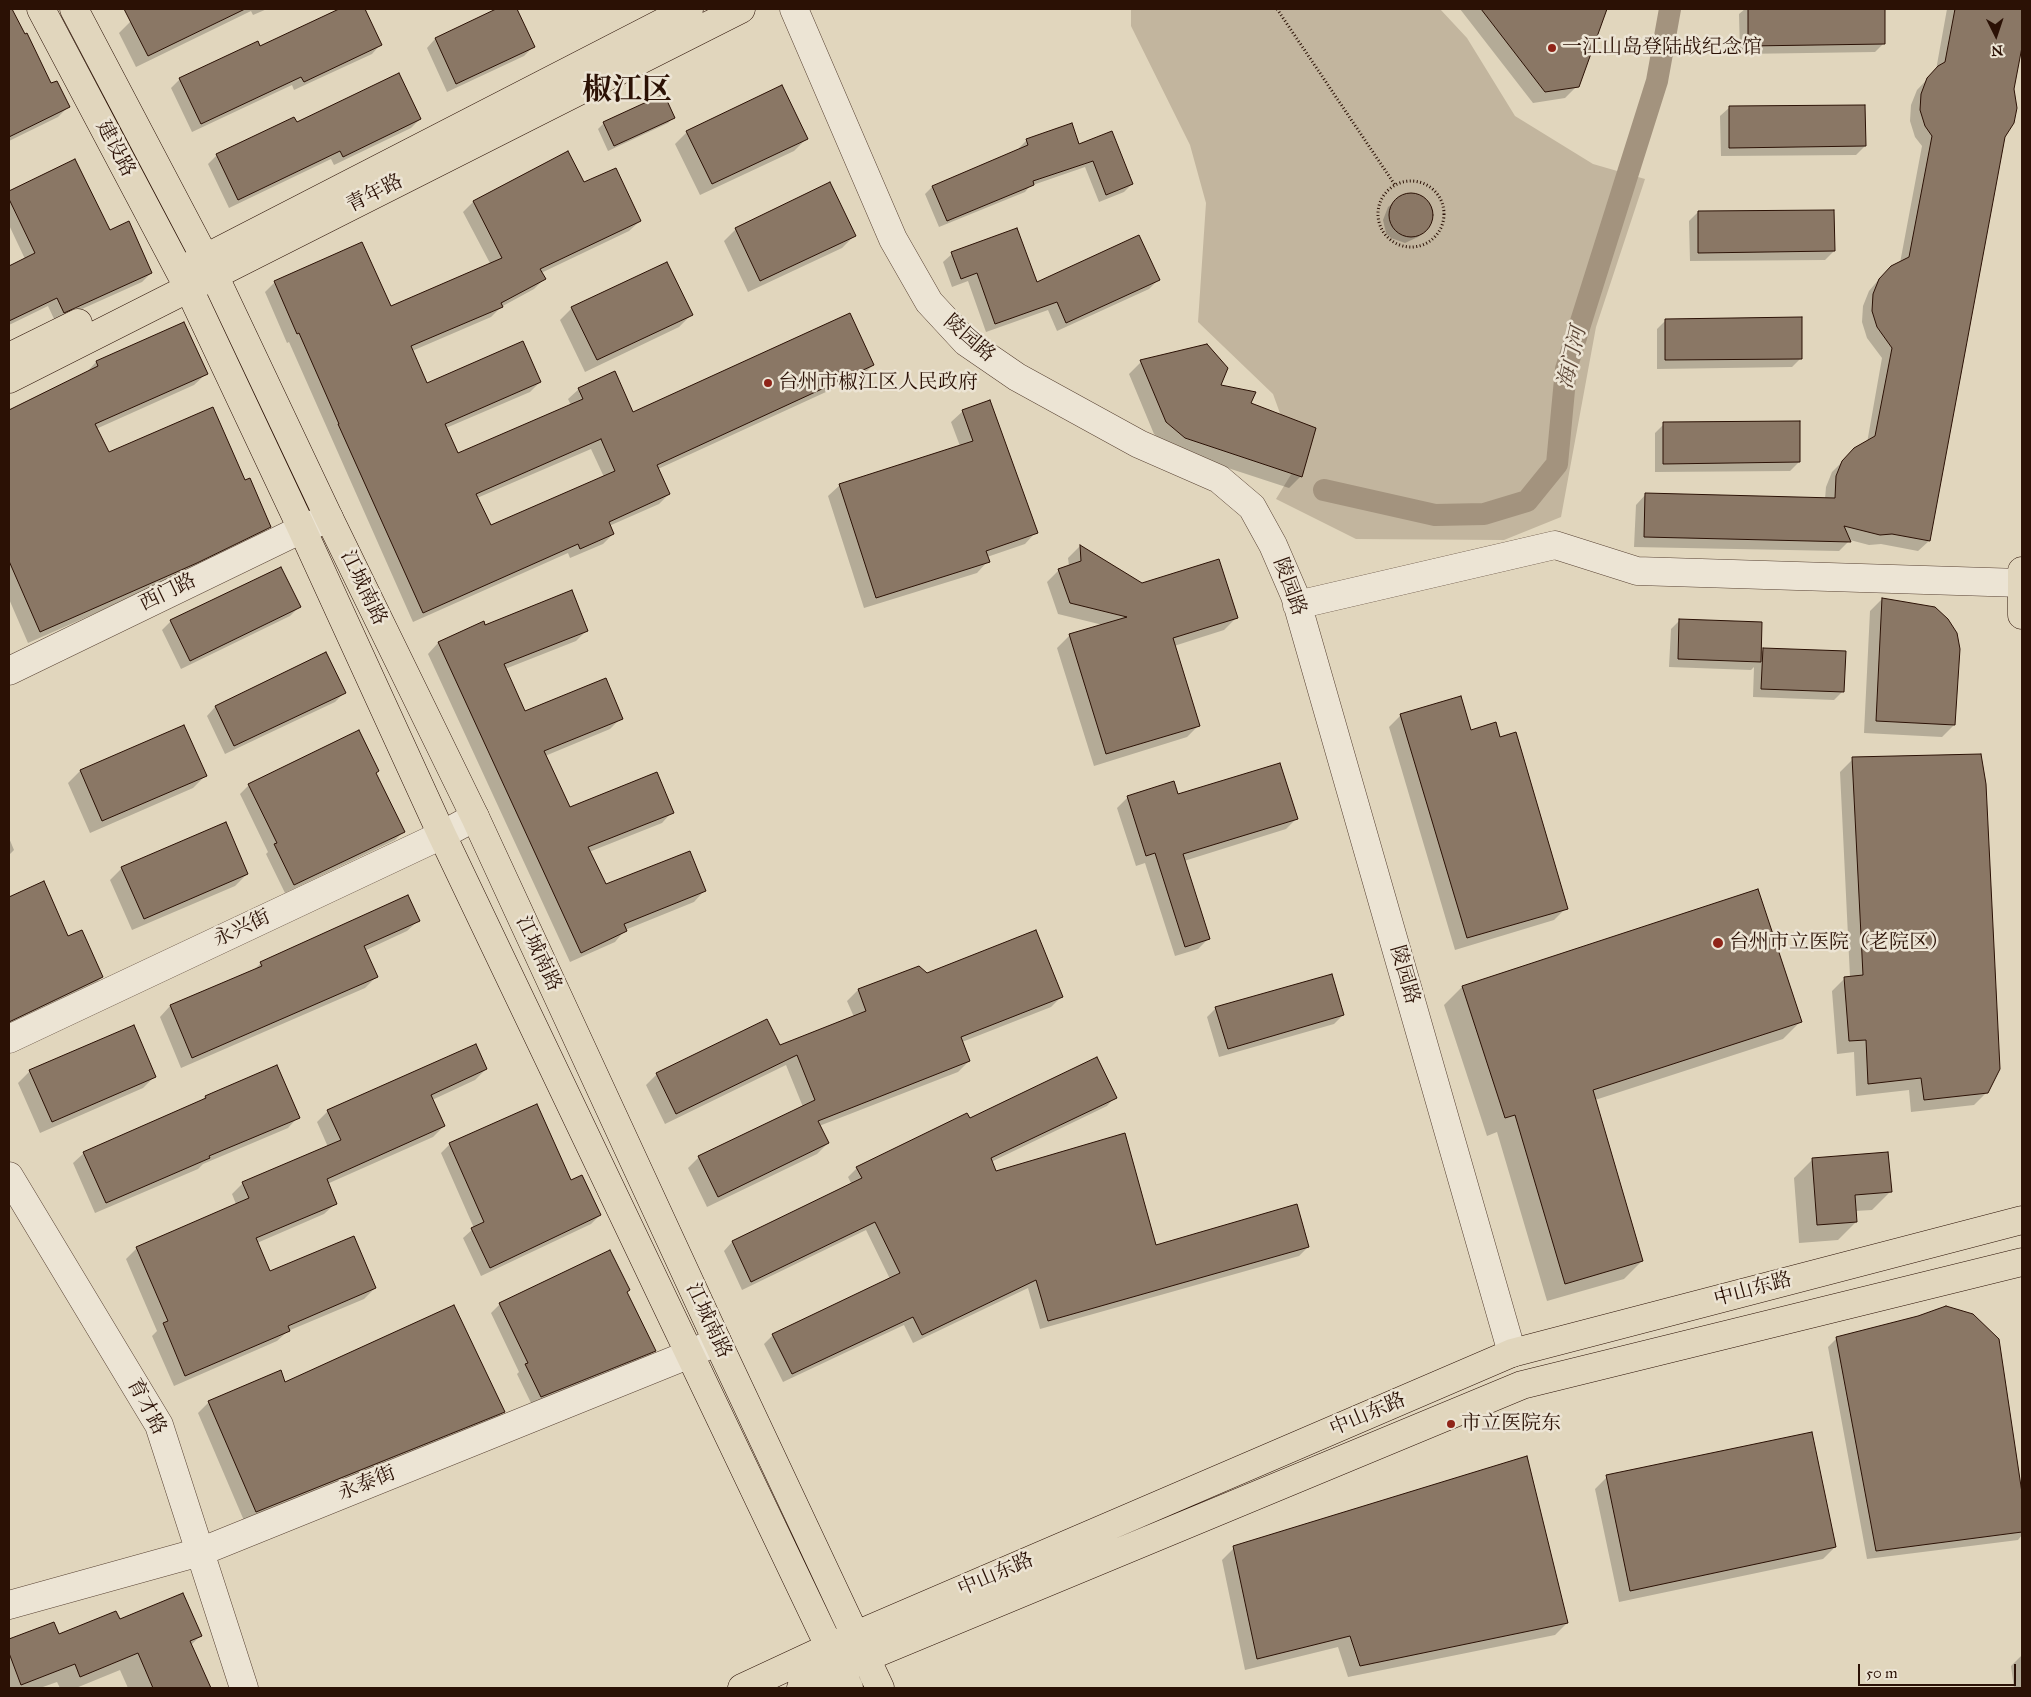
<!DOCTYPE html>
<html>
<head>
<meta charset="utf-8">
<style>
	body { margin:0 }
	#map { position:relative; width:2031px; height:1697px; overflow:hidden; background:#e1d6bd; font-family:"IM FELL Great Primer",serif }
	canvas { display:block }
	.frame { position:absolute; inset:0; border:10px solid #2b1105; pointer-events:none }
	.north { position:absolute; left:1971px; top:10px; width:50px; height:50px; -webkit-text-stroke:4px #ece4d4; paint-order:stroke; rotate:176deg; font-size:14px; font-weight:700; line-height:20px; text-align:center; color:#2b1105 }
	.north::after { content:''; display:block; margin:auto; width:18px; height:22px; background:#2b1105; clip-path:polygon(50% 0,100% 100%,50% 72%,0 100%) }
	.scale { position:absolute; left:1858px; top:1664px; width:158px; height:22px; box-sizing:border-box; border:2px solid #2b1105; border-top:0; padding-left:6px; font-size:15px; line-height:18px; white-space:nowrap; color:#2b1105; -webkit-text-stroke:4px #ece4d4; paint-order:stroke }
</style>
</head>
<body>
<div id="map">
<canvas width="2031" height="1697"></canvas>
<div class="frame"></div>
<div class="north">N</div>
<div class="scale">50 m</div>
</div>
<script>
const c = document.querySelector('canvas').getContext('2d');
c.lineJoin = 'round';
function fillPath(path, color) {
  c.fillStyle = color;
  c.fill(path, 'evenodd');
}
function toPath(rows) {
  const path = new Path2D();
  for (const r of rows) {
    if (r.length === 3) {
      path.moveTo(r[0] + r[2], r[1]);
      path.arc(r[0], r[1], r[2], 0, 2 * Math.PI);
      continue;
    }
    path.moveTo(r[0], r[1]);
    for (let i = 2; i < r.length; i += 2) path.lineTo(r[i], r[i + 1]);
  }
  return path;
}
function trace(path, color, width, dash) {
  c.strokeStyle = color;
  c.lineWidth = width;
  c.lineCap = dash ? 'butt' : 'round';
  c.setLineDash(dash || []);
  c.stroke(path);
}
function write(font, color, halo, rows, align = 'center') {
  c.font = font + ' "IM FELL Great Primer","Noto Serif SC",serif';
  c.lineWidth = 5;
  c.setLineDash([]);
  c.textBaseline = 'middle';
  c.strokeStyle = halo;
  c.fillStyle = color;
  for (const [text, x, y, turn = 0] of rows) {
    c.save();
    c.translate(x, y);
    c.rotate((+turn || 0) * Math.PI / 180);
    c.textAlign = isNaN(turn) ? turn : align;
    if (halo) c.strokeText(text, 0, 0);
    c.fillText(text, 0, 0);
    c.restore();
  }
}
fillPath(toPath([
	[1131,9,1440,9,1467,38,1515,116,1593,164,1645,179,1596,327,1561,517,1504,540,1356,539,1276,499,1298,463,1273,394,1198,322,1206,203,1190,145,1131,26]
]), '#c2b59e');
fillPath(toPath([
	[9,9,51,85,68,107,58,117,9,141],
	[158,9,267,9,253,15,251,11,136,67,119,33,131,21],
	[342,9,363,9,380,45,372,54,294,90,292,85,192,132,171,88,180,79,259,48],
	[499,9,515,9,533,47,524,56,447,92,427,48,435,39],
	[1460,9,1606,9,1577,86,1565,98,1533,103],
	[1745,9,1883,9,1884,43,1875,52,1740,54,1739,14],
	[1947,9,2022,9,2022,40,1929,541,1918,551,1881,544,1869,545,1850,540,1839,551,1634,547,1636,505,1646,494,1825,499,1826,487,1832,472,1844,460,1867,443,1882,358,1867,338,1862,322,1863,306,1869,291,1880,278,1900,263,1922,146,1915,137,1910,121,1911,105,1917,90,1936,70],
	[1729,108,1865,146,1856,155,1721,156,1720,116],
	[674,117,668,123,608,151,598,129,604,123],
	[420,119,411,128,334,165,331,159,229,208,208,164,217,155,296,123],
	[687,132,806,139,794,151,700,195,675,144],
	[1027,140,1078,145,1132,184,1124,192,1099,202,1085,167,1030,186,1025,192,939,227,925,194,932,187,1020,150,1019,148],
	[75,160,109,231,151,273,142,282,55,321,48,306,9,325,9,267,25,259,9,225,9,192],
	[584,184,640,221,629,231,541,273,544,279,534,289,501,307,491,317,412,351,427,385,540,382,530,392,446,428,458,454,571,405,568,399,579,389,632,414,873,365,863,375,658,469,669,494,659,504,609,526,613,534,603,544,570,558,568,553,413,622,289,342,287,343,265,292,275,282,390,308,491,265,463,212,473,202],
	[591,449,604,477,490,527,477,498],
	[1406,194,1419,195,1429,204,1432,218,1424,231,1418,237,1405,243,1391,238,1386,233,1383,220,1388,207],
	[1698,212,1834,251,1825,260,1690,261,1689,221],
	[736,229,854,236,842,248,748,292,724,241],
	[952,254,1037,283,1158,280,1149,289,1057,331,1048,310,986,332,968,281,952,287,943,262],
	[572,308,691,315,679,327,585,372,560,320],
	[1666,320,1801,358,1792,367,1657,369,1657,329],
	[96,362,206,374,194,385,96,429,108,454,244,482,269,527,258,538,184,574,28,643,9,599,9,412,85,374],
	[1141,362,1220,386,1249,404,1301,476,1289,488,1173,450,1154,434,1129,374],
	[963,411,1036,532,1025,544,987,557,988,561,977,573,864,608,828,496,840,485,960,446,951,422],
	[1664,424,1799,462,1790,471,1655,472,1655,433],
	[1080,546,1142,585,1236,618,1224,630,1174,646,1199,725,1187,737,1094,766,1057,648,1069,636,1103,625,1058,614,1047,582,1059,570,1069,566,1068,558],
	[1882,599,1954,725,1942,737,1864,733,1870,611],
	[299,607,290,616,181,669,162,630,171,621],
	[1680,620,1760,653,1763,650,1843,691,1834,700,1753,697,1754,667,1751,670,1669,667,1671,629],
	[483,623,485,626,587,630,576,641,505,669,524,712,621,718,610,729,545,756,569,809,672,812,662,823,589,852,605,886,704,891,694,902,625,930,615,942,570,962,428,654,438,643],
	[344,693,335,702,225,754,207,716,215,707],
	[1401,715,1500,738,1566,908,1554,920,1455,950,1389,727],
	[1853,759,1987,1092,1974,1105,1911,1112,1909,1090,1856,1096,1854,1052,1837,1054,1832,991,1845,978,1850,977,1840,772],
	[80,771,205,776,193,788,90,833,68,783],
	[375,773,403,832,395,840,285,893,266,854,268,852,240,794,249,785],
	[1177,796,1296,819,1286,829,1184,861,1209,938,1198,949,1175,956,1145,863,1136,866,1117,808,1128,797],
	[9,838,14,850,9,855],
	[122,868,247,874,235,886,132,930,110,880],
	[44,883,68,938,102,977,90,989,9,1028,9,898],
	[418,921,407,931,364,951,376,977,365,988,181,1068,160,1017,170,1006,251,973,261,963],
	[919,967,927,974,1062,996,1051,1007,962,1042,969,1061,958,1072,819,1126,828,1143,817,1154,707,1207,688,1168,699,1157,803,1107,786,1065,665,1124,646,1085,657,1074,779,1047,854,1017,847,1001,858,990],
	[1462,987,1801,1021,1783,1039,1595,1100,1642,1261,1624,1279,1547,1301,1497,1132,1487,1136,1444,1005],
	[1216,1008,1343,1015,1334,1024,1219,1057,1207,1017],
	[277,1067,298,1117,288,1128,203,1164,198,1169,95,1213,73,1163,84,1153,200,1102,205,1097],
	[486,1069,475,1080,432,1100,444,1126,433,1137,327,1184,336,1203,324,1214,257,1243,270,1272,375,1288,364,1299,288,1331,277,1341,174,1386,152,1336,157,1331,126,1259,137,1248,236,1204,232,1194,243,1183,328,1147,317,1122,328,1111],
	[30,1071,155,1076,143,1088,40,1133,18,1083],
	[1115,1097,1107,1106,991,1162,995,1173,1156,1246,1308,1247,1299,1256,1040,1329,1028,1288,913,1343,904,1325,783,1382,764,1344,773,1335,890,1279,866,1230,742,1290,724,1251,732,1242,852,1185,848,1177,857,1168,969,1120],
	[450,1144,570,1182,600,1215,591,1224,481,1276,463,1238,474,1228,441,1153],
	[1887,1154,1890,1192,1872,1210,1855,1211,1856,1222,1838,1240,1799,1243,1794,1178,1812,1160],
	[626,1293,654,1351,645,1360,532,1405,517,1374,519,1372,491,1313,500,1304],
	[1837,1338,1998,1339,2022,1501,2022,1535,2018,1540,1867,1559,1828,1347],
	[285,1383,503,1412,492,1423,245,1523,198,1413,209,1402],
	[1607,1477,1835,1547,1823,1559,1619,1602,1595,1489],
	[1234,1548,1567,1623,1555,1635,1348,1677,1338,1647,1245,1670,1222,1560],
	[119,1621,200,1636,190,1646,209,1688,128,1688,120,1670,76,1688,60,1688,57,1682,40,1688,9,1688,9,1641,53,1623,58,1636],
	[2022,1655,2022,1688,2014,1688,2011,1666]
]), '#0003');
trace(toPath([
	[1324,490,1435,515,1484,514,1527,501,1557,464,1566,369,1657,81,1670,9]
]), '#a3937e', 22);
const building = toPath([
	[9,9,12,9,25,34,27,33,51,83,57,81,70,107,9,137,9,9],
	[124,9,245,9,148,56,124,9],
	[339,9,365,9,382,45,304,82,301,77,201,124,179,78,258,41,260,46,339,9],
	[496,9,517,9,535,47,456,84,435,38,496,9],
	[1481,9,1607,9,1579,87,1545,92,1481,9],
	[1748,9,1885,9,1885,44,1748,46,1748,9],
	[1955,9,2022,9,2022,47,2014,89,2017,108,2014,123,2005,137,1930,541,1892,534,1880,535,1844,526,1851,542,1644,537,1645,493,1835,498,1836,476,1842,461,1854,448,1875,436,1892,348,1877,327,1872,311,1873,294,1879,279,1891,266,1909,257,1932,136,1925,126,1920,110,1921,94,1927,78,1938,66,1945,62,1955,9],
	[399,73,421,119,343,157,340,151,238,200,216,154,294,117,297,122,399,73],
	[782,85,808,139,712,184,686,131,782,85],
	[664,94,675,118,614,146,603,122,664,94],
	[1865,105,1866,146,1729,148,1729,106,1865,105],
	[1072,123,1079,144,1112,131,1133,184,1106,195,1093,161,1033,181,1034,185,947,221,932,186,1028,145,1026,139,1072,123],
	[568,151,584,182,616,168,641,221,540,269,546,279,501,303,503,307,411,346,427,383,523,341,541,382,445,424,458,453,583,399,578,388,615,371,633,412,850,313,874,365,657,465,670,494,609,522,614,534,580,549,578,544,423,613,338,424,339,424,299,333,297,334,274,281,362,242,391,306,502,258,473,201,568,151],
	[601,439,615,471,491,525,476,494,601,439],
	[75,159,110,230,129,221,152,273,64,313,57,298,9,321,9,266,35,253,9,199,9,191,75,159],
	[830,182,856,236,760,281,735,228,830,182],
	[1411,215,22],
	[1834,210,1835,251,1698,253,1698,211,1834,210],
	[1017,228,1037,282,1139,235,1160,280,1066,323,1057,302,995,324,977,273,961,279,951,252,1017,228],
	[667,262,693,315,597,360,571,307,667,262],
	[1802,317,1802,359,1665,360,1665,319,1802,317],
	[184,322,208,374,95,424,109,452,213,407,245,480,250,478,271,527,197,563,40,632,9,561,9,410,98,366,96,361,184,322],
	[1207,344,1228,368,1221,385,1256,392,1251,403,1316,428,1302,477,1185,438,1166,422,1140,360,1207,344],
	[990,400,1038,533,986,551,990,562,876,598,839,484,973,441,962,410,990,400],
	[1800,421,1800,462,1663,464,1663,422,1800,421],
	[1080,545,1142,583,1219,559,1238,618,1173,638,1200,726,1106,754,1069,634,1127,617,1070,603,1058,569,1081,561,1080,545],
	[281,567,301,607,190,661,170,620,281,567],
	[572,590,588,631,504,664,525,711,606,678,623,719,544,751,570,807,657,772,674,813,588,847,606,884,690,851,706,891,624,924,627,931,581,953,438,642,484,621,485,625,572,590],
	[1882,598,1935,607,1948,619,1957,633,1960,649,1955,725,1876,721,1882,598],
	[1679,619,1762,622,1761,662,1678,659,1679,619],
	[1763,648,1846,651,1844,692,1761,689,1763,648],
	[326,652,346,693,234,746,215,706,326,652],
	[1461,696,1471,730,1496,722,1500,737,1516,732,1568,909,1467,938,1400,714,1461,696],
	[184,725,207,776,102,821,80,770,184,725],
	[359,730,379,771,376,773,405,832,294,885,274,844,277,843,248,784,359,730],
	[1981,754,1986,784,2000,1069,1988,1093,1924,1100,1921,1078,1868,1084,1866,1040,1849,1041,1844,977,1863,975,1852,757,1981,754],
	[1280,763,1298,819,1183,854,1210,939,1185,947,1155,853,1146,856,1127,796,1174,781,1178,794,1280,763],
	[226,822,248,874,144,919,121,867,226,822],
	[44,881,68,936,82,930,103,977,9,1022,9,897,44,881],
	[1758,889,1802,1022,1593,1090,1643,1261,1565,1284,1515,1115,1505,1118,1462,986,1758,889],
	[408,895,420,921,364,946,378,977,192,1058,170,1005,262,966,260,962,408,895],
	[1036,930,1063,997,961,1037,970,1061,818,1121,829,1143,718,1197,698,1156,815,1100,797,1055,676,1114,656,1073,767,1019,780,1045,866,1011,858,989,919,966,927,973,1036,930],
	[1332,974,1344,1015,1228,1049,1215,1007,1332,974],
	[134,1025,156,1077,52,1122,29,1070,134,1025],
	[476,1044,487,1069,431,1095,445,1126,327,1179,337,1204,256,1238,270,1271,354,1236,376,1288,288,1326,290,1331,185,1376,163,1323,168,1321,136,1247,249,1198,242,1182,341,1140,327,1110,476,1044],
	[1097,1057,1117,1098,991,1158,996,1171,1125,1133,1156,1245,1297,1204,1309,1247,1048,1321,1036,1280,922,1335,913,1317,792,1374,772,1334,900,1273,875,1222,751,1282,732,1241,862,1178,856,1167,967,1113,970,1118,1097,1057],
	[277,1065,300,1118,209,1156,210,1158,106,1203,83,1152,206,1098,205,1096,277,1065],
	[537,1104,571,1180,582,1175,601,1215,490,1268,471,1228,484,1222,449,1143,537,1104],
	[1888,1152,1892,1192,1855,1195,1857,1222,1817,1225,1812,1158,1888,1152],
	[610,1250,630,1290,627,1292,656,1351,541,1397,525,1364,528,1363,499,1303,610,1250],
	[454,1305,505,1412,256,1512,208,1401,281,1370,285,1382,454,1305],
	[1946,1306,1973,1314,1999,1339,2022,1493,2022,1532,1876,1551,1836,1337,1918,1316,1946,1306],
	[1812,1432,1836,1547,1630,1591,1606,1475,1812,1432],
	[1527,1456,1568,1623,1360,1666,1350,1636,1257,1659,1233,1546,1527,1456],
	[183,1593,202,1636,190,1641,211,1688,153,1688,138,1653,80,1677,75,1664,21,1685,9,1653,9,1639,54,1622,59,1634,116,1611,120,1619,183,1593]
]);
fillPath(building, '#8a7765');
trace(building, '#2b1105', 1);
const minor = toPath([
	[794,9,893,239,929,302,966,342,1017,377,1139,444,1219,479,1252,507,1273,545,1295,596,1512,1353],
	[1297,605,1555,545,1637,571,2021,583],
	[9,671,302,529,329,518],
	[9,1039,442,835,475,817],
	[9,1176,159,1425,244,1688],
	[9,1605,200,1552,690,1354,717,1341]
]);
const major = toPath([
	[41,9,189,289,302,529,442,835,849,1688],
	[74,9,214,275,329,518,475,817,717,1341,880,1688],
	[190,266,689,9],
	[9,357,78,323],
	[9,379,741,9],
	[2022,571,2022,615],
	[742,1688,856,1635,1512,1353,2022,1220],
	[801,1688,867,1657,1522,1385,2022,1262]
]);
trace(minor, '#584233', 29);
trace(major, '#2b1105', 29);
trace(toPath([
	[1277,9,1395,185],
	[1411,214,33]
]), '#2b1105', 3, [1, 2.5]);
trace(minor, '#ece4d4', 28);
trace(major, '#e1d6bd', 28);
for (const [x, y, r, color] of [
	[1552,48,5,"#8f2418"],
	[768,383,5,"#8f2418"],
	[1718,943,6,"#8f2418"],
	[1451,1424,5,"#8f2418"]
]) {
  const dot = new Path2D();
  dot.arc(x, y, r, 0, 2 * Math.PI);
  c.fillStyle = color;
  c.fill(dot);
  trace(dot, '#ece4d4', 2);
}
write('20px', '#2b1105', '#ece4d4', [
	["一江山岛登陆战纪念馆",1562,48],
	["台州市椒江区人民政府",778,383],
	["台州市立医院（老院区）",1729,943],
	["市立医院东",1461,1424]
], 'left');
write('20px', '#2b1105', '#ece4d4', [
	["建设路",115,149,62],
	["青年路",375,194,-27],
	["陵园路",969,339,41],
	["陵园路",1289,587,70],
	["江城南路",363,588,64],
	["西门路",168,593,-26],
	["永兴街",242,929,-25],
	["江城南路",538,954,65],
	["陵园路",1404,975,74],
	["中山东路",1753,1290,-15],
	["江城南路",708,1321,65],
	["育才路",146,1407,62],
	["中山东路",1368,1415,-23],
	["永泰街",367,1484,-22],
	["中山东路",996,1575,-23]
]);
write('italic 21px', '#5b4535', '#ece4d4', [
	["海门河",1573,358,-77]
]);
write('bold 30px', '#2b1105', '#ece4d4', [
	["椒江区",627,92]
]);
</script>
</body>
</html>
